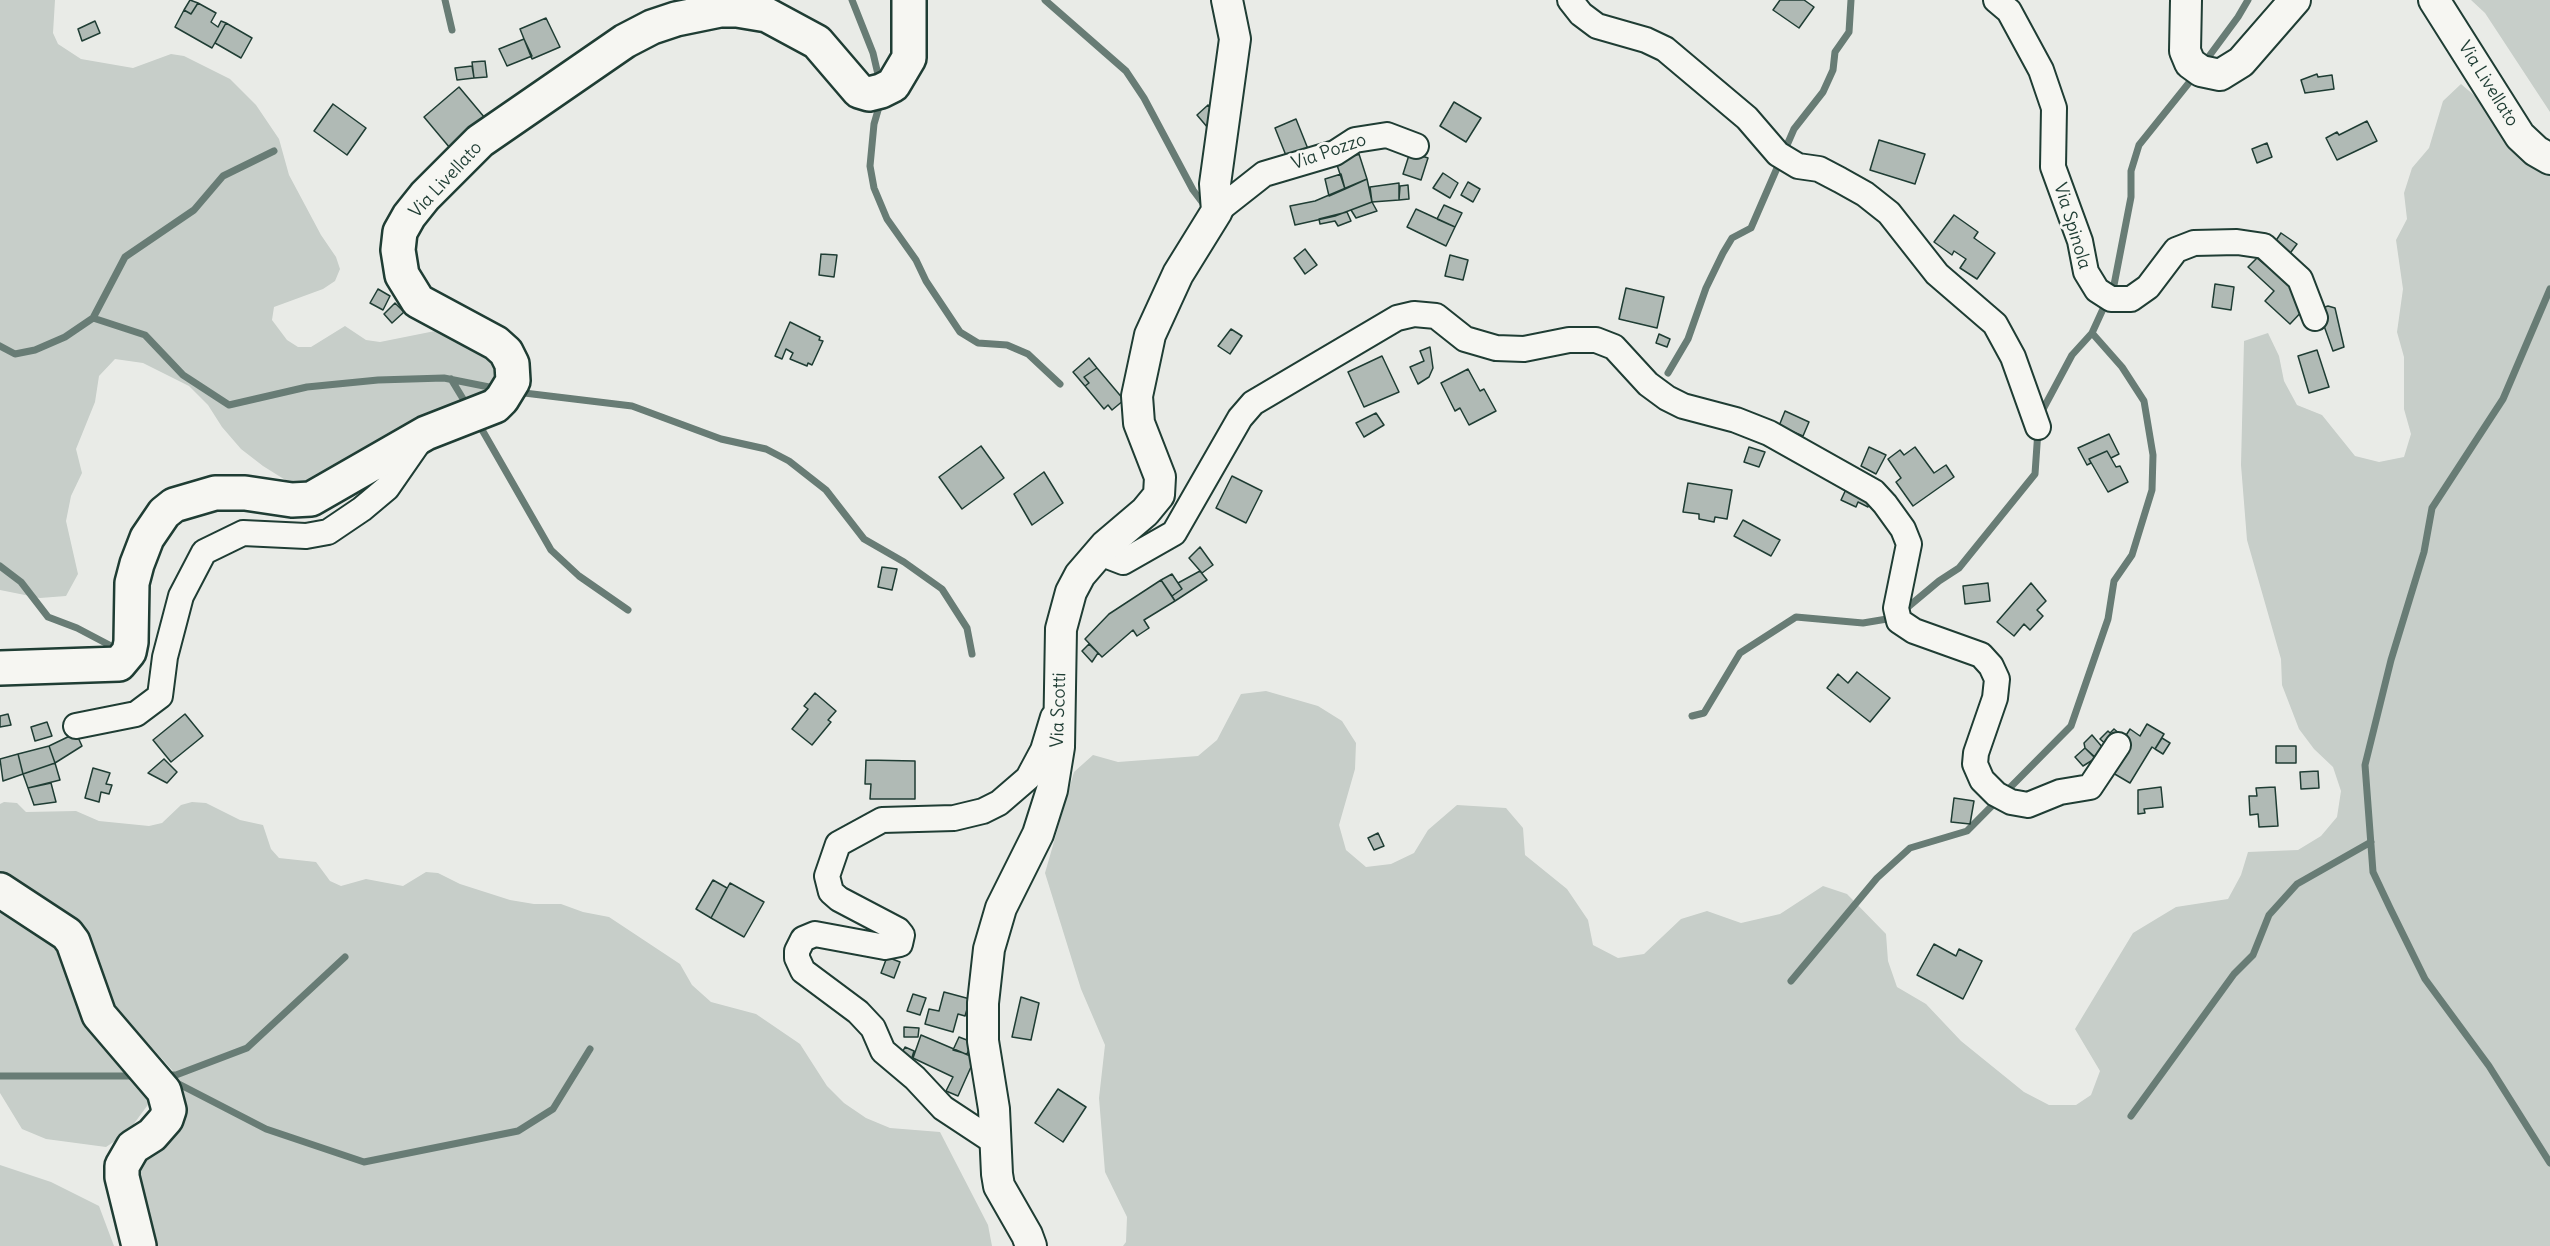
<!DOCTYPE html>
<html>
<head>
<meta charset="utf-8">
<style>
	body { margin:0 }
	canvas { display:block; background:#e9ebe7 }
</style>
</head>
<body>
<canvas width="2550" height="1246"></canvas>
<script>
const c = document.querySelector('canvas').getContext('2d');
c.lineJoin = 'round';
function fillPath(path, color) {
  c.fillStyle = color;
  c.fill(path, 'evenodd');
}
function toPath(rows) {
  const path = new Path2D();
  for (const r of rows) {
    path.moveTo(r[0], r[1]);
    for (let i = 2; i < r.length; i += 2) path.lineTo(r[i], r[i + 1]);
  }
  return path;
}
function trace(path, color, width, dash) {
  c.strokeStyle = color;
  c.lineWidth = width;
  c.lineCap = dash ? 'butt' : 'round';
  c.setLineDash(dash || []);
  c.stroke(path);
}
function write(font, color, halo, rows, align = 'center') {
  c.font = font + ' Delius,sans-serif';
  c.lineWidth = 6;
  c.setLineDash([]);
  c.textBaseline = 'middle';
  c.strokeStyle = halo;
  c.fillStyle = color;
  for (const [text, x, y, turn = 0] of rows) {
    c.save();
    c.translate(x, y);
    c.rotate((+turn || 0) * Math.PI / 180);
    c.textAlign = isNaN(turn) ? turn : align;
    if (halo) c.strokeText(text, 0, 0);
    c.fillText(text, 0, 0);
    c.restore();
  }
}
fillPath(toPath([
	[0,0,55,0,53,33,58,44,81,59,133,68,171,54,184,56,230,79,256,105,279,139,289,175,321,235,336,257,340,269,335,281,323,289,274,307,272,320,287,340,298,347,311,347,345,326,366,340,380,342,445,329,490,360,496,370,494,383,464,406,438,410,384,438,312,485,287,481,263,466,241,449,222,427,208,405,189,386,143,363,115,359,99,376,95,402,76,449,82,473,71,496,66,521,78,574,66,596,40,598,0,590],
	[2471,0,2550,0,2550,112,2485,13],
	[2461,84,2482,102,2511,147,2550,176,2550,1246,1123,1246,1126,1242,1127,1217,1105,1172,1099,1098,1105,1045,1081,989,1045,873,1074,772,1093,755,1118,762,1198,756,1217,740,1241,694,1266,691,1318,706,1342,721,1356,743,1355,769,1339,825,1346,850,1366,867,1391,864,1414,853,1428,830,1457,805,1506,808,1523,828,1525,855,1567,889,1588,920,1593,945,1618,958,1644,954,1681,919,1707,911,1741,923,1780,914,1823,886,1847,894,1886,934,1888,961,1897,987,1926,1004,1961,1041,2024,1092,2049,1105,2076,1105,2091,1095,2100,1071,2075,1029,2133,933,2176,907,2228,899,2241,875,2248,852,2298,850,2321,836,2337,817,2341,791,2333,767,2314,749,2299,729,2282,685,2281,659,2247,540,2241,465,2244,341,2268,333,2279,356,2284,381,2297,405,2322,415,2355,456,2379,462,2404,457,2411,434,2404,409,2404,357,2397,332,2403,289,2396,240,2407,219,2404,193,2412,168,2429,148,2443,101],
	[4,802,17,803,26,812,76,811,99,821,149,826,162,823,181,805,192,802,206,803,240,820,263,825,271,849,279,858,316,862,330,881,341,886,366,879,403,886,426,872,438,873,460,884,510,900,534,904,561,904,583,912,609,917,680,964,692,985,711,1002,756,1014,800,1044,827,1086,844,1103,866,1118,890,1128,940,1132,988,1225,992,1246,150,1246,137,1169,184,1108,184,1094,173,1071,0,879,0,804],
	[0,904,54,937,148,1088,150,1102,127,1133,106,1147,46,1139,22,1129,0,1093],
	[0,1165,51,1182,99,1206,114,1246,0,1246]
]), '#c7cec9');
trace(toPath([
	[445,0,452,30],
	[852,0,873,53,880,83],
	[1045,0,1126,71,1144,98,1193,190,1205,206],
	[2204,63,2238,17,2248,0],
	[881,100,874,124,870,166,874,188,887,219,916,260,926,281,960,332,978,343,1007,345,1028,354,1060,384],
	[2550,289,2503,399,2432,508,2424,552,2391,660,2365,765,2373,872,2390,908,2425,979,2489,1066,2550,1163],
	[93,318,125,257,194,210,223,176,274,151],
	[0,346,15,354,35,350,65,337,93,318,145,335,183,375,229,405,307,387,378,380,444,378,499,389],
	[1668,373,1688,339,1706,288,1723,253,1732,238,1751,228,1794,129,1823,92,1833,70,1835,52,1849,32,1851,0],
	[451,379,468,407],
	[516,392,632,406,721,439,766,449,789,461,826,490,864,539,904,562,942,589,967,628,972,654],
	[2041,413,2072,355,2092,333,2114,285,2131,197,2131,171,2139,145,2196,74],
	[477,421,551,550,579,576,628,610],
	[0,566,21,582,48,617,77,628,115,648],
	[1902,612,1939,581,1959,568,2035,474,2038,430],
	[1692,716,1704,713,1740,653,1796,617,1863,623,1893,618],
	[1791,981,1877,878,1910,848,1967,831,2071,726,2108,619,2114,581,2132,555,2152,490,2153,455,2144,401,2122,367,2092,333],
	[163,1075,176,1075,247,1048,345,957],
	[0,1076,137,1076],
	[173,1081,266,1129,364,1162,518,1131,553,1109,590,1049],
	[2131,1116,2234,974,2253,955,2269,915,2297,884,2371,842]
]), '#687c75', 7);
const building = toPath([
	[190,0,198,3,191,14,184,10,190,0],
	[1780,0,1804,0,1814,7,1799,28,1773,10,1780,0],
	[198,3,216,13,211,22,218,27,221,21,226,23,212,48,175,27,184,10,191,14,198,3],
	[546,18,560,47,532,59,520,29,546,18],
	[95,21,100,33,82,41,78,29,95,21],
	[226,23,252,38,241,58,215,43,226,23],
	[524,39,532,56,507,66,499,49,524,39],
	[485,61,487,77,474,78,472,62,485,61],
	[472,66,474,78,457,80,455,68,472,66],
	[2317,74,2318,77,2332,75,2334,89,2305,93,2301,80,2317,74],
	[459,87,490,124,455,154,424,117,459,87],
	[1454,102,1481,118,1466,142,1440,126,1454,102],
	[333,104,366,128,347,155,314,131,333,104],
	[1208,105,1219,117,1208,128,1197,115,1208,105],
	[1296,119,1308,149,1287,158,1275,128,1296,119],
	[2367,121,2377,141,2337,160,2326,138,2337,132,2339,135,2367,121],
	[1879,140,1925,154,1915,184,1870,170,1879,140],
	[2267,143,2272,157,2257,163,2252,149,2267,143],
	[1410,152,1428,158,1421,180,1403,174,1410,152],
	[1359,154,1367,179,1345,189,1336,162,1359,154],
	[1443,173,1458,183,1450,198,1433,188,1443,173],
	[1341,174,1345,189,1329,196,1325,179,1341,174],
	[1367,179,1372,202,1335,216,1295,225,1290,206,1315,201,1367,179],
	[1468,182,1480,189,1473,202,1461,195,1468,182],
	[1399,183,1399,200,1372,202,1370,187,1399,183],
	[1408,185,1409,199,1399,200,1400,186,1408,185],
	[1372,202,1377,211,1356,218,1351,210,1372,202],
	[1444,205,1462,213,1455,227,1437,219,1444,205],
	[1416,209,1455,227,1446,246,1407,227,1416,209],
	[1347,212,1351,221,1338,226,1335,221,1320,224,1319,219,1347,212],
	[1954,215,1978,232,1974,238,1995,253,1977,279,1960,268,1966,259,1954,251,1952,255,1934,242,1954,215],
	[2281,233,2297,244,2288,256,2273,245,2281,233],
	[1305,249,1317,265,1305,274,1294,258,1305,249],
	[821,254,837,255,834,277,819,275,821,254],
	[1450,255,1468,260,1463,280,1445,276,1450,255],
	[2257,258,2268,267,2272,264,2302,292,2306,307,2290,324,2265,301,2274,291,2248,267,2257,258],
	[2215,284,2234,287,2231,310,2212,307,2215,284],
	[1626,288,1664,297,1657,328,1619,319,1626,288],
	[378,289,390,296,383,310,370,303,378,289],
	[395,303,404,312,392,323,384,314,395,303],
	[2328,306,2335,308,2344,347,2333,351,2323,323,2322,308,2328,306],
	[790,322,820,337,819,340,823,341,812,365,808,363,807,366,790,359,793,353,786,349,782,359,775,356,790,322],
	[1231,329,1242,336,1230,354,1218,346,1231,329],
	[1659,334,1670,339,1667,347,1656,343,1659,334],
	[1430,347,1433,368,1429,377,1418,384,1410,367,1424,361,1420,351,1430,347],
	[2317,350,2329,387,2309,393,2298,356,2317,350],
	[1382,356,1399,392,1364,407,1348,372,1382,356],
	[1089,358,1097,368,1084,377,1089,383,1085,386,1073,372,1089,358],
	[1097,368,1124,400,1112,410,1108,405,1104,409,1085,386,1089,383,1084,377,1097,368],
	[1468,369,1480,391,1484,389,1496,411,1469,425,1460,408,1455,411,1441,383,1468,369],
	[1785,411,1809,422,1803,436,1779,426,1785,411],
	[1376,413,1384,425,1364,437,1356,423,1376,413],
	[2109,434,2119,454,2111,458,2107,451,2089,459,2091,463,2087,465,2078,448,2109,434],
	[981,446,1004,478,962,509,939,477,981,446],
	[1749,447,1765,452,1759,467,1744,462,1749,447],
	[1869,447,1886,455,1876,474,1861,466,1869,447],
	[1915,447,1934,473,1946,465,1954,477,1913,506,1896,482,1901,478,1888,459,1900,450,1904,455,1915,447],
	[2107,451,2116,467,2120,466,2128,482,2108,492,2089,459,2107,451],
	[1044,472,1063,503,1032,525,1014,494,1044,472],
	[1232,476,1262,491,1246,523,1216,508,1232,476],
	[1688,483,1732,490,1727,519,1715,517,1714,522,1699,519,1699,514,1683,512,1688,483],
	[1848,485,1873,496,1868,507,1858,502,1856,507,1841,500,1848,485],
	[1743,520,1780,540,1771,556,1734,536,1743,520],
	[1200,547,1213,565,1202,573,1189,558,1200,547],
	[882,567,897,569,892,590,878,587,882,567],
	[1200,571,1207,580,1175,601,1172,596,1182,589,1178,583,1200,571],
	[1172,574,1182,589,1172,596,1161,580,1172,574],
	[1161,580,1175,601,1144,620,1149,628,1137,636,1133,630,1102,657,1085,639,1109,614,1161,580],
	[1988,583,1990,601,1965,604,1963,586,1988,583],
	[2031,583,2046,601,2037,610,2043,616,2030,630,2024,624,2014,636,1997,622,2031,583],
	[1089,644,1098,653,1092,662,1082,651,1089,644],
	[1857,672,1890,698,1870,722,1827,688,1838,674,1848,683,1857,672],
	[815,693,836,711,828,720,831,722,812,745,792,729,808,709,804,706,815,693],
	[8,714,11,725,0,727,0,716,8,714],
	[185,714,203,736,171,762,153,740,185,714],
	[47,722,52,736,35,741,31,727,47,722],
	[2147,724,2164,734,2155,749,2152,747,2130,783,2113,773,2113,756,2130,729,2140,736,2147,724],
	[2114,729,2120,734,2109,747,2100,739,2108,731,2110,733,2114,729],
	[76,733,82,746,55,763,49,746,76,733],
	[2092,735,2103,748,2094,757,2085,748,2084,743,2092,735],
	[2162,738,2170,743,2163,754,2155,749,2162,738],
	[49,746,55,763,23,774,18,754,49,746],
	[2276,746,2296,746,2296,763,2276,763,2276,746],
	[2085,748,2096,758,2083,766,2075,757,2085,748],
	[18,754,23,774,3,781,0,759,18,754],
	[164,759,177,772,167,783,148,773,164,759],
	[866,760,915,761,915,799,870,799,871,784,865,784,866,760],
	[55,763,60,780,28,788,23,774,55,763],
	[93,768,110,773,106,784,112,785,109,794,101,792,99,802,85,798,93,768],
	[2318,771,2319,788,2301,789,2300,772,2318,771],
	[51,783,56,802,34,805,28,788,51,783],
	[2161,787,2163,807,2144,809,2145,813,2138,814,2138,790,2161,787],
	[2275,787,2278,826,2259,827,2258,814,2250,815,2249,796,2257,796,2256,788,2275,787],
	[1954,798,1974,801,1970,824,1951,822,1954,798],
	[1378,833,1384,846,1374,850,1368,838,1378,833],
	[713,880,727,888,711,918,696,909,713,880],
	[730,883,764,902,744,937,711,918,730,883],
	[1934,944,1956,956,1959,949,1982,961,1963,999,1917,975,1934,944],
	[887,957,900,962,894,978,881,973,887,957],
	[944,992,970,999,965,1016,958,1014,953,1032,925,1024,929,1009,939,1011,944,992],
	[913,994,926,998,920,1015,907,1011,913,994],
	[1021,997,1039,1003,1031,1040,1012,1037,1021,997],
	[904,1027,919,1028,918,1037,904,1037,904,1027],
	[921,1035,975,1058,958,1096,946,1091,953,1077,913,1058,921,1035],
	[959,1037,972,1042,967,1054,953,1050,959,1037],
	[905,1047,914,1051,910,1064,899,1059,905,1047],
	[1058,1089,1086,1107,1063,1142,1035,1123,1058,1089]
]);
fillPath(building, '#b0bab5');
trace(building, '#1f3d34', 1.5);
const minor = toPath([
	[1570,0,1581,14,1597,26,1646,40,1665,49,1747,118,1778,154,1798,166,1819,169,1840,180,1865,194,1889,213,1937,274,1995,324,2013,357,2038,427],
	[1996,0,2009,11,2041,70,2054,108,2053,167,2080,241,2086,272,2097,290,2111,299,2131,299,2148,287,2176,250,2194,243,2237,242,2264,246,2300,279,2315,318],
	[1217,211,1264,174,1335,153,1355,140,1387,135,1416,146],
	[1105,546,1110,557,1123,562,1174,533,1240,418,1253,403,1397,318,1414,314,1436,316,1465,339,1496,348,1524,349,1569,340,1596,340,1614,347,1648,384,1667,398,1683,406,1736,420,1769,433,1874,492,1885,504,1903,529,1909,544,1896,608,1899,621,1914,631,1981,655,1991,666,1997,679,1995,698,1976,753,1975,764,1982,780,1996,794,2011,802,2028,805,2060,792,2090,787,2118,745],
	[76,726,136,714,160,696,165,657,181,596,204,552,243,533,306,536,328,532,362,509,387,488,421,439],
	[996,1143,943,1108,915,1078,883,1051,873,1028,858,1012,803,971,797,958,797,951,803,939,815,934,885,947,900,944,902,935,898,930,839,899,831,892,827,876,838,844,882,820,954,818,983,811,999,803,1028,778,1043,750,1053,717]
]);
const tertiary = toPath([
	[2186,0,2185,51,2190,63,2201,71,2220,75,2241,62,2295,0],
	[2434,0,2520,136,2536,151,2550,159],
	[1031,1246,1027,1235,999,1186,997,1174,994,1109,983,1041,983,1003,989,949,1001,908,1038,834,1052,790,1059,747,1061,629,1071,592,1080,575,1105,546,1145,512,1159,495,1160,477,1139,423,1137,396,1150,335,1178,274,1217,211,1215,184,1235,39,1227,0]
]);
const secondary = toPath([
	[0,668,119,664,129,652,131,642,132,583,137,564,147,538,164,513,174,505,215,493,245,493,292,500,311,499,426,433,495,406,502,399,513,381,512,364,506,352,496,343,418,301,402,275,398,250,400,232,409,216,425,196,480,141,625,41,652,27,676,19,720,10,737,10,767,15,817,42,859,91,869,94,881,91,893,85,909,58,909,0],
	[0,890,67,934,73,942,99,1015,164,1091,169,1110,166,1119,152,1135,133,1147,122,1166,122,1177,139,1246]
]);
trace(minor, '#1f3d34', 28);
trace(tertiary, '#1f3d34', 34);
trace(secondary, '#1f3d34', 38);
trace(minor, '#f6f6f2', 24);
trace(tertiary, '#f6f6f2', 30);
trace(secondary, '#f6f6f2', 33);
write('18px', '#1f3d34', '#f6f6f2', [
	["Via Livellato",2488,84,58],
	["Via Pozzo",1329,152,-19],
	["Via Livellato",446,180,-47],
	["Via Spinola",2072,226,73],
	["Via Scotti",1059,710,-88]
]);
</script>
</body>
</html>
